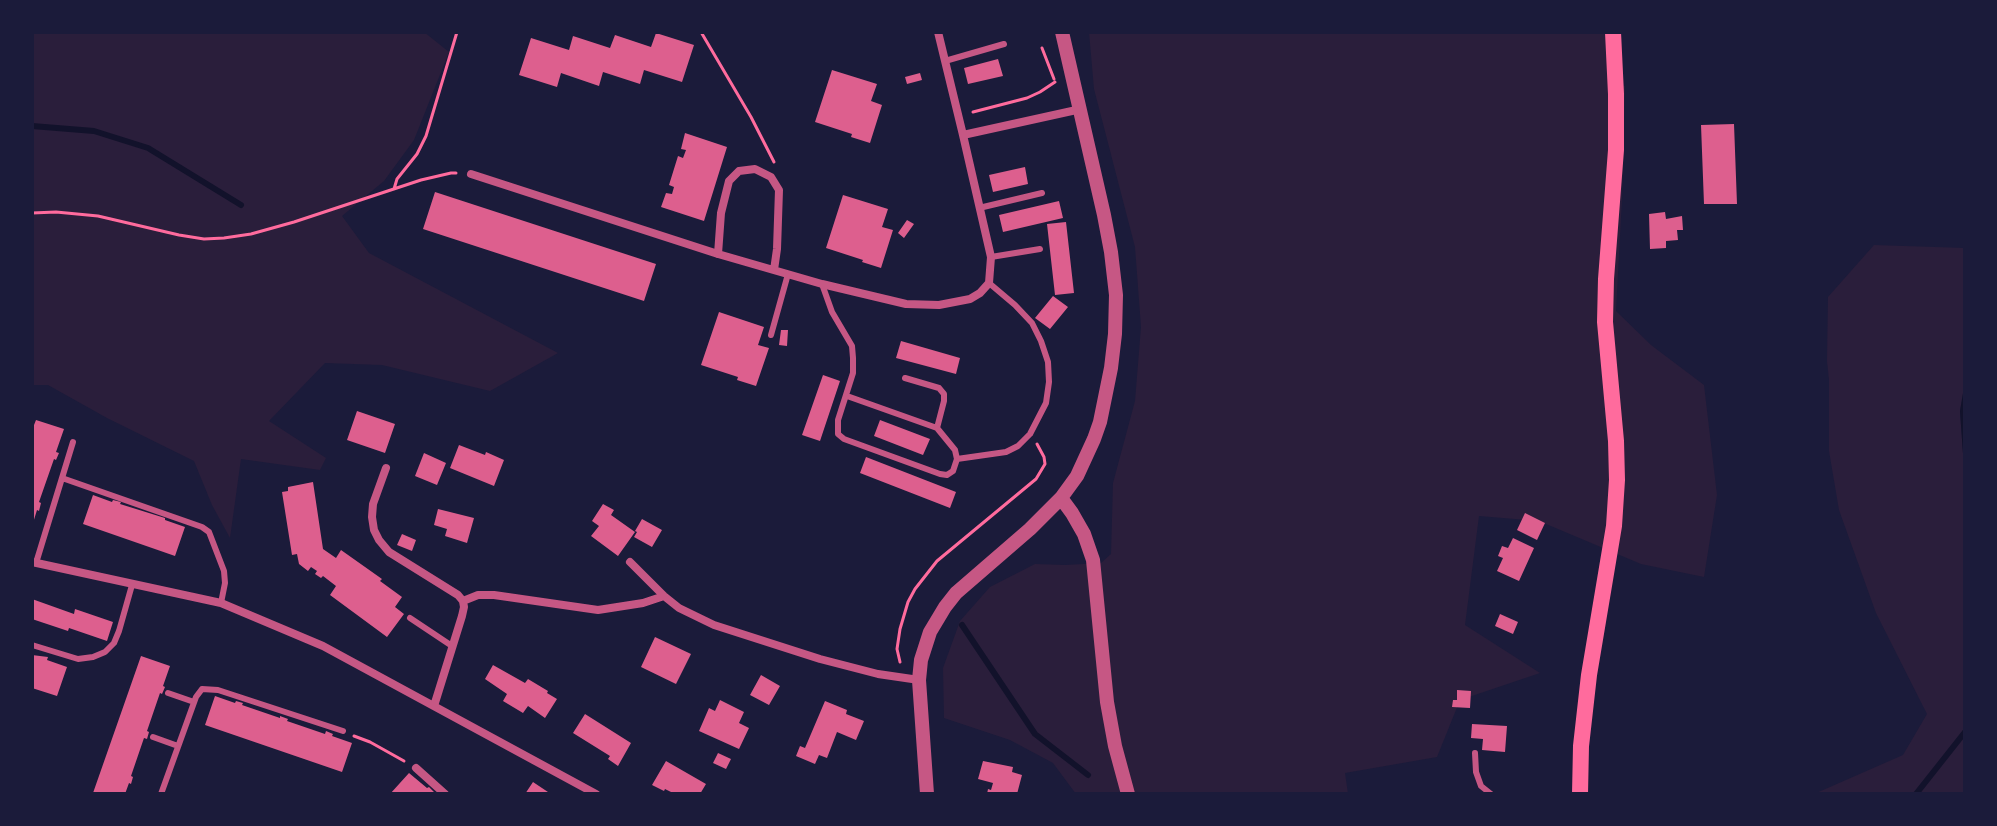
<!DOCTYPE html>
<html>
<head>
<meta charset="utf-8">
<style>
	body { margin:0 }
	#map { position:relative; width:1997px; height:826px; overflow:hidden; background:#1b1b3a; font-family:"Public Sans",sans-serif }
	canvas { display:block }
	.frame { position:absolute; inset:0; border:34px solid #1b1b3a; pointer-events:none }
</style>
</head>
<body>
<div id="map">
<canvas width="1997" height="826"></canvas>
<div class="frame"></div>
</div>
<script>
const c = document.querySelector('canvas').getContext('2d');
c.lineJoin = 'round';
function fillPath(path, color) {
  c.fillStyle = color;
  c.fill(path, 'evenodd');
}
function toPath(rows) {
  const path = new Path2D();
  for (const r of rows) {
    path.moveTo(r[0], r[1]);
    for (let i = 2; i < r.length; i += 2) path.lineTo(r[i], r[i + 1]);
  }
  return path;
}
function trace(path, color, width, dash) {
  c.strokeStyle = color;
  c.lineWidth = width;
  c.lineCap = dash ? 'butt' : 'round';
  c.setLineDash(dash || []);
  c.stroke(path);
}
fillPath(toPath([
	[32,32,424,32,449,52,414,140,384,181,342,216,369,253,558,353,490,391,382,365,325,363,269,421,326,458,320,470,241,459,230,538,212,505,194,461,107,418,48,385,32,385],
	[1089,32,1621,32,1622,85,1625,86,1622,199,1616,311,1651,345,1704,385,1717,495,1704,577,1641,564,1539,521,1479,516,1465,625,1540,673,1460,700,1437,757,1345,773,1348,794,1076,794,1053,763,1010,740,944,718,943,668,960,621,990,587,1035,564,1065,565,1101,563,1111,554,1113,483,1135,401,1141,327,1135,247,1094,89],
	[1874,245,1965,248,1965,382,1960,411,1965,481,1965,794,1814,794,1903,755,1927,714,1876,613,1839,510,1829,451,1829,380,1827,361,1828,297]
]), '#2a1e3b');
fillPath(toPath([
	[1965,382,1965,481,1960,411]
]), '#12122b');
trace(toPath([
	[32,126,94,131,148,148,241,205],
	[962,625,1035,734,1088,775],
	[1916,794,1965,732]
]), '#12122b', 6);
fillPath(toPath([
	[656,33,694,45,682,82,644,70,640,84,603,72,599,86,561,73,557,87,519,75,531,38,569,50,573,36,610,48,615,35,651,47],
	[998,59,1003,76,968,84,964,68],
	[832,70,877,84,871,101,882,105,870,143,851,137,852,134,815,122],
	[920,73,922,80,907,84,905,77],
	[1734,124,1737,204,1704,204,1701,125],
	[685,133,727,147,704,221,661,207,666,193,672,194,674,187,669,185,678,156,683,158,686,150,681,149],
	[1025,167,1028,184,993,192,989,175],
	[435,192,656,264,644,301,423,229],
	[843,195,888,209,882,227,893,230,881,268,862,262,863,260,826,248],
	[1059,201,1063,218,1003,232,999,215],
	[1665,212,1666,219,1682,216,1683,230,1677,230,1678,240,1666,241,1666,248,1650,249,1649,214],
	[907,220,914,224,904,238,898,233],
	[1066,222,1074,293,1055,295,1047,224],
	[1053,296,1068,307,1050,329,1035,318],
	[719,312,764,327,758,345,769,348,756,386,737,380,738,377,701,365],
	[781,330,788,330,787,346,779,345],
	[901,341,960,358,956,374,896,358],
	[823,375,840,381,820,441,802,435],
	[357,411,395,424,385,453,347,440],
	[36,420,64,429,56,452,59,453,56,460,54,459,39,502,41,503,39,511,37,510,33,523,32,430],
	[880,420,930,439,923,455,874,436],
	[459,445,485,455,486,452,504,460,494,486,450,468],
	[424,453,446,463,437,485,415,476],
	[866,457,956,492,950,508,860,473],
	[313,482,323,549,336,558,341,550,382,579,380,581,402,597,395,607,404,614,387,637,330,595,336,586,323,576,321,578,315,574,317,571,311,567,308,571,299,564,297,554,292,555,282,492,288,491,288,487],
	[93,495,112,502,113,500,121,502,120,504,165,518,165,520,185,527,175,556,83,524],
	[603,504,614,510,611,515,635,532,618,556,591,536,599,526,592,521],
	[438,509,474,518,467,543,445,536,447,529,434,525],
	[1525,513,1545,523,1537,540,1517,530],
	[642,519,662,530,652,547,634,537,637,532,635,531],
	[402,534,416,540,412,551,397,545],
	[1513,538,1534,548,1519,581,1497,571,1503,558,1498,556,1502,546,1508,548],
	[32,599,74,614,75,609,113,622,107,641,69,628,68,631,32,619],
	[1500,614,1518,622,1513,634,1495,626],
	[655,637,691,654,676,684,641,667],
	[32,655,48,657,47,660,67,667,57,696,32,688],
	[141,656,170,666,163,686,165,687,162,694,160,693,147,731,149,732,147,739,144,738,131,776,133,777,131,784,129,783,125,794,96,794,93,793],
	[493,665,525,683,528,679,548,691,547,693,557,699,545,718,528,706,523,713,503,701,507,694,485,679],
	[761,675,780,686,769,705,750,695],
	[1457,690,1471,691,1470,708,1452,707,1453,700,1457,700],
	[215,696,235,703,236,701,243,703,242,705,280,718,280,716,288,719,287,721,325,734,326,731,333,734,332,736,352,743,342,772,205,725],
	[720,700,744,712,739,723,749,728,739,749,699,731,709,708,715,711],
	[825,701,847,710,846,714,864,721,856,740,837,732,827,758,819,755,815,764,796,756,800,746,805,748],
	[585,714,631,743,618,766,608,759,610,756,573,733],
	[1472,724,1507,726,1505,752,1482,750,1483,739,1471,738],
	[718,753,731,759,726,769,713,763],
	[666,761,706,784,700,794,675,794,665,789,664,791,652,785],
	[983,761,1013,767,1012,772,1022,775,1017,794,987,794,988,789,991,790,993,783,978,779],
	[409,773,427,788,429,787,434,792,433,794,390,794],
	[533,782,551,794,525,794]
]), '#dd5f8e');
trace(toPath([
	[701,32,751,117,774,162],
	[1042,48,1054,79],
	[973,112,1027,98,1040,92,1055,82],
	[394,189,397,179,417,154,426,136,457,32],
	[32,213,56,212,98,216,179,235,204,239,224,238,251,234,294,222,421,180,451,173,456,173],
	[900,662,897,649,900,629,908,602,915,589,937,561,1036,479,1045,464,1044,457,1037,444],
	[354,736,370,742,404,761]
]), '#ff6b9d', 3);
trace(toPath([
	[945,61,1004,44],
	[979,208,1042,193],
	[991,257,1040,249],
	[822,284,832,312,852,346,853,358,853,373,838,420,838,434,844,439,940,474,947,475,953,471,957,459,955,450,937,428,847,396],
	[771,335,788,274],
	[905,378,939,388,944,394,944,401,937,428],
	[957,459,1006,452,1018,446,1030,434,1046,403,1049,382,1048,362,1041,341,1032,323,1015,305,989,283],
	[62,478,202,527,209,532,224,571,225,583,221,603],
	[36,563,73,442],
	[410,618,452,646],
	[32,645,78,659,93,657,105,652,114,643,119,631,132,585],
	[168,693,194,702],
	[153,737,178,746],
	[1475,753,1476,772,1481,786,1491,794],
	[161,794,196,697,202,689,218,690,343,731]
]), '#c65784', 6);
trace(toPath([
	[938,32,963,135,1081,109],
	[471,174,718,254,822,284,906,304,939,305,970,299,980,293,989,283,991,257,963,135],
	[718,254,721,213,729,181,739,171,755,169,771,177,779,190,777,249,774,270],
	[386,468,373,504,372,517,374,530,379,540,389,552,458,595,463,601,464,607,462,616,434,706],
	[32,562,221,603,323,646,596,794],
	[630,562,664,596,679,608,714,625,820,659,878,674,919,680],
	[463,601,478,595,494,595,598,610,643,603,664,596],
	[416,768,445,794]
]), '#c65784', 8);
trace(toPath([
	[1061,498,1072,513,1084,534,1093,560,1107,702,1115,746,1128,794],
	[927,794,919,680,921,660,930,632,945,607,956,593,1030,529,1061,498,1077,476,1094,439,1100,422,1111,368,1115,334,1116,295,1111,252,1104,215,1062,32]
]), '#c65784', 14);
trace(toPath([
	[1580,794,1581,746,1589,675,1614,526,1617,480,1616,441,1605,322,1606,279,1616,150,1616,94,1613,32]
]), '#ff6b9d', 16);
</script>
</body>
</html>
